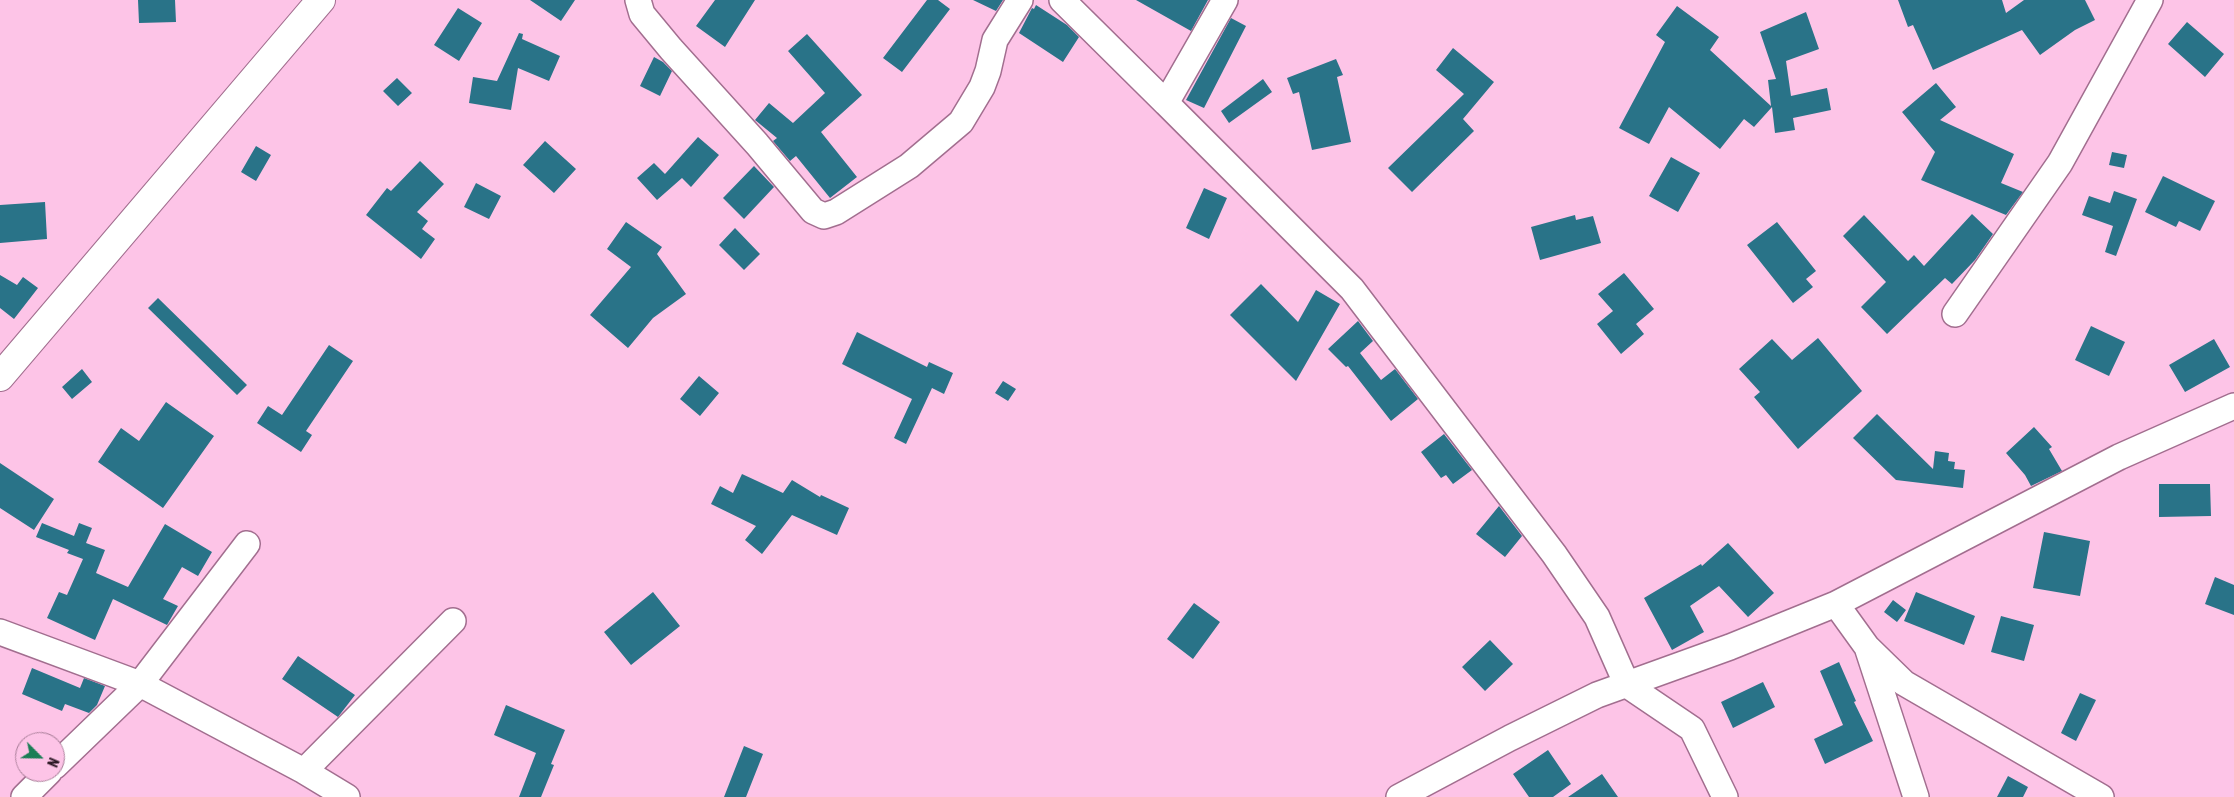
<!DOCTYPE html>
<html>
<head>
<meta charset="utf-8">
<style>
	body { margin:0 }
	#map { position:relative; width:2234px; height:797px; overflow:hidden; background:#fdc4e7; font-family:"Asap Condensed",sans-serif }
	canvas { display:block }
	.north { position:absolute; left:15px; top:732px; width:50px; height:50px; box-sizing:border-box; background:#fdc4e7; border:1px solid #a97e99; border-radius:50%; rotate:113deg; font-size:14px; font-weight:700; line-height:20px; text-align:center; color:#2a1623 }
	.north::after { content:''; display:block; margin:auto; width:18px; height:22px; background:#1b7e56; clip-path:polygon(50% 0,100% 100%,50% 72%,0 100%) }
</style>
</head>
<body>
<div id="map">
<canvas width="2234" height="797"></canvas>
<div class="north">N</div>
</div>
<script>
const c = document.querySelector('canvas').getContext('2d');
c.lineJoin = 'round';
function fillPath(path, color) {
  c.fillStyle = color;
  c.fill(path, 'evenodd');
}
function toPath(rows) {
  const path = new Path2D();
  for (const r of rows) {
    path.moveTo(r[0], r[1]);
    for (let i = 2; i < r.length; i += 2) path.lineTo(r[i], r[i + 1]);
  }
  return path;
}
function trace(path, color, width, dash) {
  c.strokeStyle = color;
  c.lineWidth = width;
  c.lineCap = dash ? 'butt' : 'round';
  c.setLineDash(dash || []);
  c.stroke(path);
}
fillPath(toPath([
	[138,0,175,0,176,22,139,23],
	[530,0,575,0,561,21],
	[715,0,755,0,725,47,696,26],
	[927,0,938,0,950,9,902,72,883,58],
	[973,0,1003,0,996,11],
	[1136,0,1208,0,1191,31],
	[1898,0,2002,0,2006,13,2024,0,2085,0,2095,20,2075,30,2040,55,2022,30,1933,70,1913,25,1908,27],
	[1036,5,1067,25,1079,37,1063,62,1019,33,1032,8,1034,9],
	[1677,6,1719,37,1710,50,1771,106,1768,80,1776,79,1760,32,1806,12,1819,49,1786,61,1791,96,1827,88,1831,110,1793,118,1795,130,1775,133,1772,107,1754,127,1744,119,1720,149,1669,107,1649,144,1619,128,1665,42,1656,35],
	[458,8,482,23,459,61,434,45],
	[1231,18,1246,26,1204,108,1186,100],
	[2187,22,2224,54,2205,77,2168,44],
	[519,33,523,34,522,39,560,56,549,81,518,68,511,110,469,103,473,77,497,81],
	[807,34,862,95,821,132,857,177,830,198,796,156,790,161,773,141,777,138,755,120,769,103,793,123,825,93,788,51],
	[1453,48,1494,82,1463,119,1474,131,1412,192,1388,168,1464,94,1436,70],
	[654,57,663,62,672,71,660,96,640,86],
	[1336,59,1343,75,1337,77,1351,142,1312,150,1299,92,1293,94,1287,78],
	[397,78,412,93,398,106,383,91],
	[1263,79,1272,92,1229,123,1221,111],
	[1936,83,1956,107,1940,120,2014,154,2001,183,2023,192,2006,215,1921,180,1935,152,1902,112],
	[698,137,719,155,691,187,682,178,657,200,637,178,654,163,665,174],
	[545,141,576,169,554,193,523,165],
	[256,146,271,155,256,181,241,172],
	[2112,152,2127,155,2124,168,2109,165],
	[1671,157,1700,173,1678,212,1649,196],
	[420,161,444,184,417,212,428,221,422,229,435,239,421,259,366,215,387,188,391,191],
	[754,166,774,187,744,219,723,198],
	[2163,176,2215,201,2200,231,2179,221,2176,227,2145,212],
	[476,183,501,196,489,219,464,207],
	[1204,188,1227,198,1209,239,1186,228],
	[2114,191,2137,199,2116,256,2105,252,2113,226,2082,215,2089,196,2110,203],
	[45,202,47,239,0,243,0,205],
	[1972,214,1993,234,1975,260,1952,284,1945,278,1887,334,1861,307,1886,282,1843,236,1864,215,1908,261,1914,255,1924,266],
	[1575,215,1576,220,1593,216,1601,243,1540,260,1531,227],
	[626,222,662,247,657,254,686,294,653,318,628,348,590,315,631,267,607,249],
	[1777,222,1816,271,1806,279,1813,287,1793,303,1747,245],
	[735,228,760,254,744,270,719,245],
	[1624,273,1654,309,1636,324,1644,334,1621,354,1597,324,1613,311,1598,294],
	[0,275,17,285,23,277,38,288,14,319,0,308],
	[1261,284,1298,322,1316,290,1340,304,1296,381,1230,315],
	[158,298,247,385,237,395,148,308],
	[1358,321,1373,341,1360,353,1381,380,1395,369,1418,399,1391,421,1348,366,1346,367,1328,349],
	[2091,326,2125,342,2109,376,2075,360],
	[857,332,927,367,929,362,953,373,944,394,932,388,906,444,894,438,912,399,842,364],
	[1818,338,1862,391,1798,449,1754,397,1760,392,1739,369,1772,339,1792,360],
	[2214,339,2230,367,2185,392,2169,365],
	[329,345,353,361,306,431,312,435,301,452,257,423,268,406,282,415],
	[82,369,92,382,72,399,62,387],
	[699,376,719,393,700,416,680,399],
	[1003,381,1016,389,1008,401,995,393],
	[166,402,214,436,163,508,98,462,121,428,139,441],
	[1877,414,1933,469,1935,451,1949,453,1948,461,1955,462,1954,469,1965,470,1963,488,1896,480,1853,438],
	[2034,427,2052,447,2049,449,2062,471,2031,486,2025,475,2006,453],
	[1444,434,1472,470,1453,484,1446,475,1441,478,1421,452],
	[0,463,54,499,34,530,0,508],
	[742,474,783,493,792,480,820,497,821,495,849,508,837,535,792,515,762,554,745,540,756,526,711,504,720,486,733,493],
	[2159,484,2210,484,2211,516,2159,517],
	[1499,506,1522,536,1505,557,1476,534],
	[42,523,74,536,79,523,92,528,86,543,105,550,96,573,128,587,165,524,212,552,198,576,182,567,163,599,178,606,167,625,113,599,95,640,47,618,59,592,67,595,83,559,67,553,69,550,36,537],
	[2044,532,2090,541,2080,596,2033,588],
	[1728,543,1774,593,1748,617,1719,586,1690,606,1704,632,1672,650,1644,598,1701,564,1702,566],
	[2215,577,2234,585,2234,615,2205,604],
	[653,592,680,626,631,665,604,632],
	[1916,592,1975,616,1964,645,1904,621],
	[1893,600,1906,610,1897,622,1884,612],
	[1194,603,1220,622,1193,659,1167,639],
	[2001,616,2034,625,2024,661,1991,652],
	[1490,640,1513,664,1485,691,1462,667],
	[298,656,355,695,338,717,282,679],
	[1839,662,1856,701,1854,702,1873,741,1825,764,1814,739,1843,725,1820,671],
	[32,668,80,688,84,678,105,686,97,705,89,713,65,704,62,711,22,694],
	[1763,682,1775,707,1733,728,1721,702],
	[2080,693,2096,700,2076,741,2061,733],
	[506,705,565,730,551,764,554,765,541,797,519,797,536,753,494,735],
	[744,746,763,754,746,797,724,797],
	[1548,750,1571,784,1553,797,1529,797,1513,774],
	[1602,774,1618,797,1568,797],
	[2008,776,2028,787,2023,797,1997,797]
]), '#297388');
const minor = toPath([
	[638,0,642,14,671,49,757,144,813,211,824,216,836,212,909,166,961,122,982,87,988,71,995,40,1020,0],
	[1062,0,1166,103,1225,0],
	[1166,103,1352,289,1554,554,1597,617,1627,685,1692,729,1725,797],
	[1955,314,2060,163,2150,0],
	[1836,604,1867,647,1904,683,2101,797],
	[0,632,140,684,304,771,347,797],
	[1868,650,1916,797],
	[55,766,140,684,247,544],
	[304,771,453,621],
	[24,797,49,772],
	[1399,797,1510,738,1597,695,1730,647,1836,604,2119,457,2234,406]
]);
const major = toPath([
	[0,377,321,0]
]);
trace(minor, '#a26e8f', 28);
trace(major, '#a26e8f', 30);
trace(minor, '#fff', 25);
trace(major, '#fff', 28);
</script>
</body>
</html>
